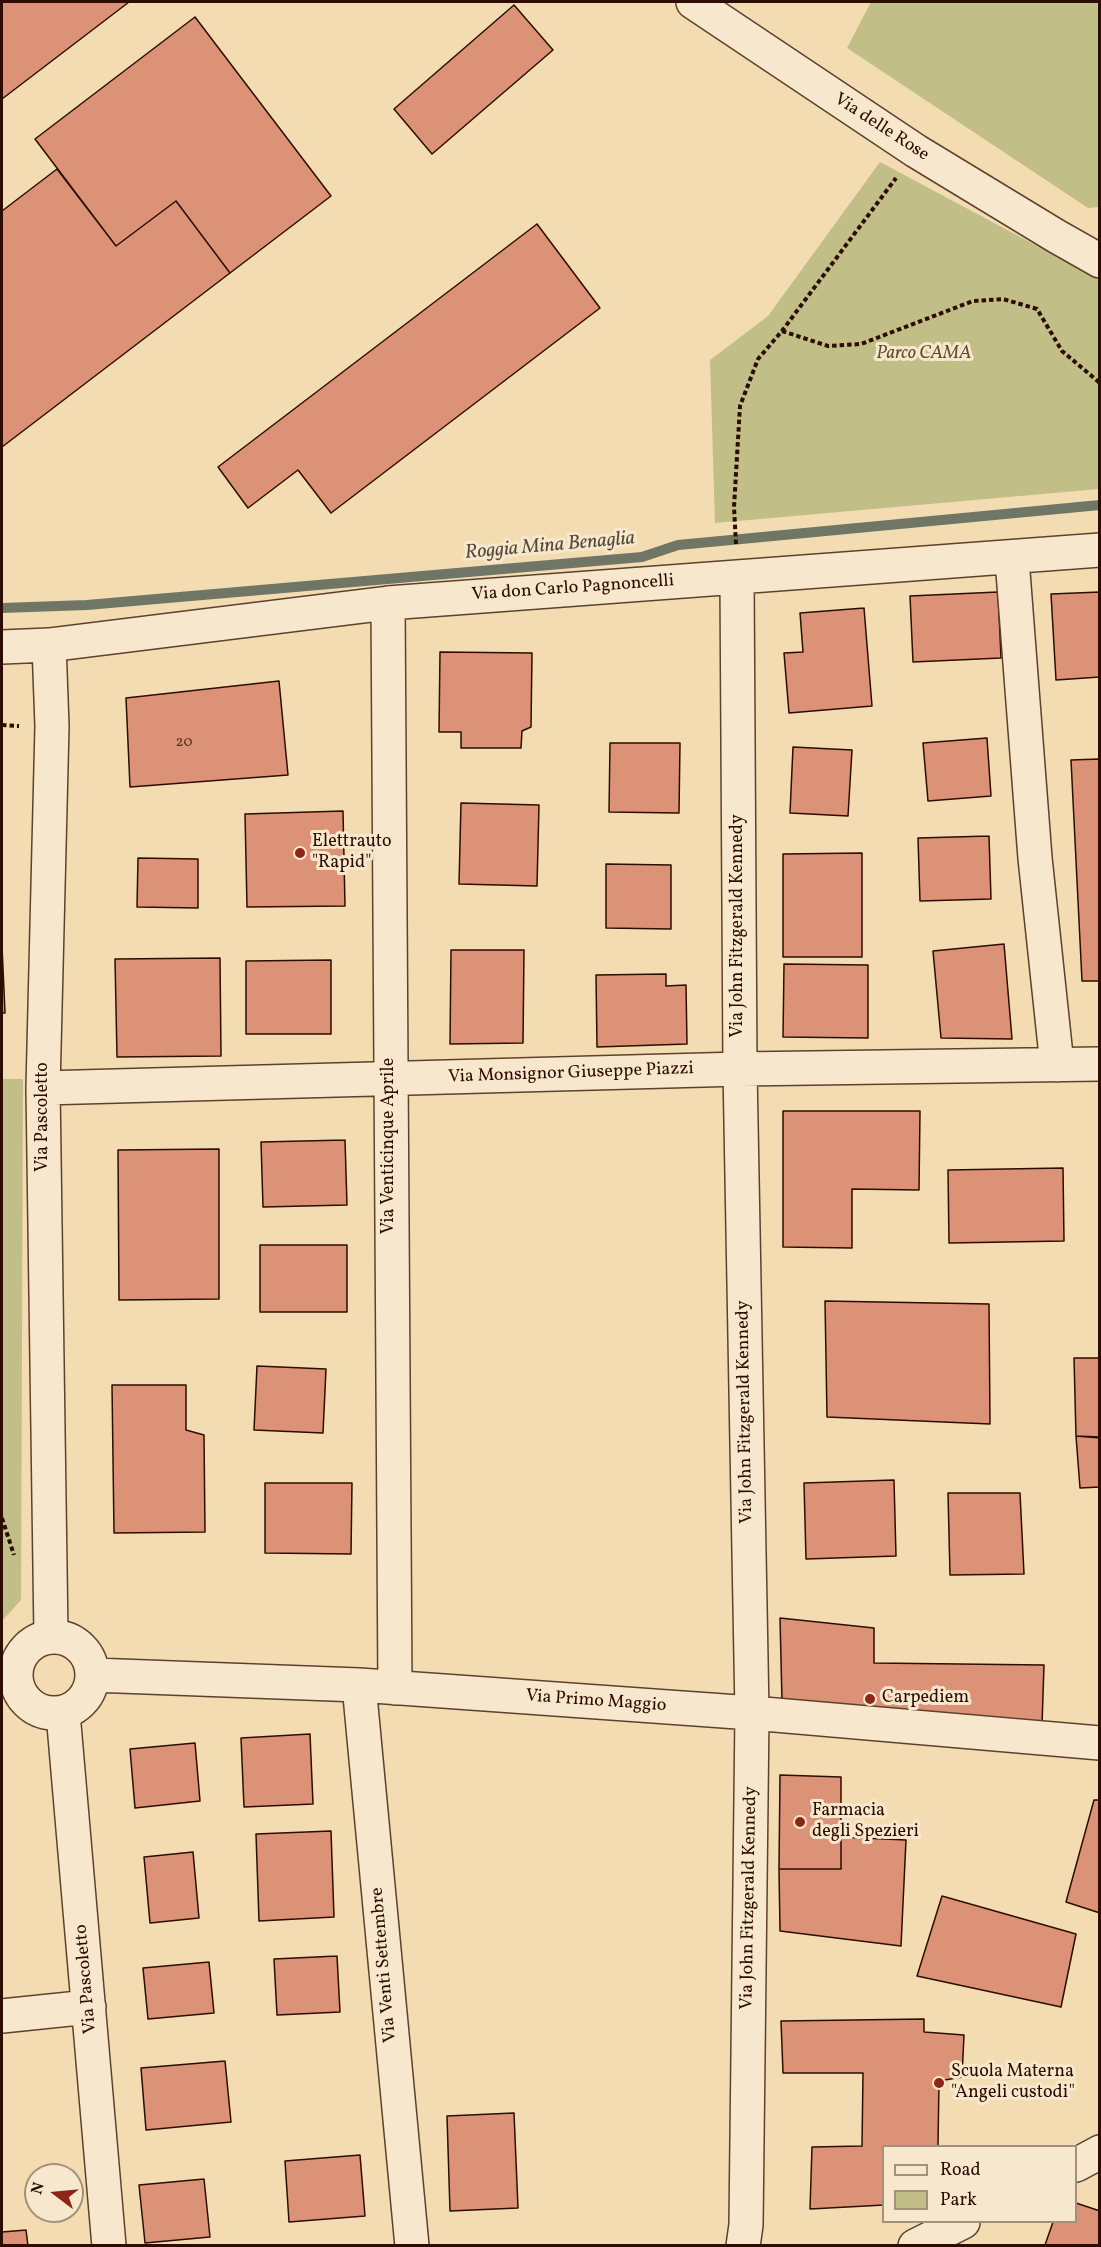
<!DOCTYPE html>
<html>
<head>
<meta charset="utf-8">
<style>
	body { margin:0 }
	#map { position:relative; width:1101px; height:2247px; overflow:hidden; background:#f3dcb2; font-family:Vollkorn,serif }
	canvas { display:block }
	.frame { position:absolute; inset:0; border:3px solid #2d0d01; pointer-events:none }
	.legend { position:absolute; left:882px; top:2145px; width:195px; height:78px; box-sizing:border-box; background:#f7e8cd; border:2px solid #a6907b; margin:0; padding:8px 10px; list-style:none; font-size:18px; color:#2d0d01 }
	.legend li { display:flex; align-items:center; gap:12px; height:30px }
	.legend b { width:30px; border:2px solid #a6907b }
	.north { position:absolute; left:24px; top:2163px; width:60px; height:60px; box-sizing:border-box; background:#f7e8cd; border:2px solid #a6907b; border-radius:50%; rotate:286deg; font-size:16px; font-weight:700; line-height:24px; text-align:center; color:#2d0d01 }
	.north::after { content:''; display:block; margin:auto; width:21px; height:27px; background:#8f2418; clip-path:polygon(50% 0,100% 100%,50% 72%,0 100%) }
</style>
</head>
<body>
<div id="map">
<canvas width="1101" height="2247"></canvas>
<div class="frame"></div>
<ul class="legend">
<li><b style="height:8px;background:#f7e8cd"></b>Road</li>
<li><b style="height:16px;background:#c2be88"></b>Park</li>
</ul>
<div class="north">N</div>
</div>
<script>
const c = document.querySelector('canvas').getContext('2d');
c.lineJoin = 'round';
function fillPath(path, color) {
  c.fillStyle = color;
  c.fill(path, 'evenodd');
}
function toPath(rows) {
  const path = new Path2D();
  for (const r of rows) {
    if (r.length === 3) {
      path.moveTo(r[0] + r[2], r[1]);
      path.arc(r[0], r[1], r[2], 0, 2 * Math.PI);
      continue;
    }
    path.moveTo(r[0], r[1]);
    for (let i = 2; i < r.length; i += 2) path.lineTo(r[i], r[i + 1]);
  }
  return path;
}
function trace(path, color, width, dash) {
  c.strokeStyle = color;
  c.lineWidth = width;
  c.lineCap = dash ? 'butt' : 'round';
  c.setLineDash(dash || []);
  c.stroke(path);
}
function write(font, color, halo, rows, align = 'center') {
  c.font = font + ' Vollkorn,serif';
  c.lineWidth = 6;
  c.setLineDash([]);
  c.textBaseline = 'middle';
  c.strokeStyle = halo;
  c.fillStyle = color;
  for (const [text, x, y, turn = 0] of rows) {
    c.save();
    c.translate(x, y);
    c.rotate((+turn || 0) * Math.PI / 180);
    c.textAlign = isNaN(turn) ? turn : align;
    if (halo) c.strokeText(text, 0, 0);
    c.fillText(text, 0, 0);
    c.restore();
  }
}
fillPath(toPath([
	[871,2,1099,2,1099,207,1088,208,847,48],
	[880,162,1099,279,1099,489,715,523,710,360,768,316],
	[2,1079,23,1079,21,1600,2,1621]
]), '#c2be88');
trace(toPath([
	[2,608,87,605,642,557,678,545,1100,505]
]), '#707666', 10);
const building = toPath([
	[2,2,129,2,2,99,2,2],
	[514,5,553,50,432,154,394,109,514,5],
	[195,17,331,196,230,273,176,201,116,246,35,139,195,17],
	[57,169,116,246,176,201,230,273,2,447,2,211,57,169],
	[537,224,600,308,331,513,298,470,248,508,218,467,537,224],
	[998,592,1001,658,913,662,910,596,998,592],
	[1100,592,1100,677,1056,680,1051,594,1100,592],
	[864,608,872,706,789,713,784,653,803,652,800,613,864,608],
	[440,652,532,653,531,727,522,731,521,748,461,748,461,732,439,732,440,652],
	[279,681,288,775,130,787,126,698,279,681],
	[987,738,991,796,928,801,923,743,987,738],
	[610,743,680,743,679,813,609,812,610,743],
	[793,747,852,750,848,816,790,813,793,747],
	[1100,759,1100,981,1082,981,1071,760,1100,759],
	[461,803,539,805,537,886,459,884,461,803],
	[343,811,345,906,247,907,245,814,343,811],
	[989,836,991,899,920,901,918,838,989,836],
	[862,853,862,957,783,957,783,854,862,853],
	[138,858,198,859,198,908,137,907,138,858],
	[606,864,671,865,671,929,606,928,606,864],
	[1004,944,1012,1039,941,1038,933,951,1004,944],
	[2,946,5,1013,2,1013,2,946],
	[451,950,524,950,523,1043,450,1044,451,950],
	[220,958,221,1056,117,1057,115,959,220,958],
	[331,960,331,1034,246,1034,246,961,331,960],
	[784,964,868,965,868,1038,783,1037,784,964],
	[666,974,666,986,686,985,687,1044,597,1047,596,975,666,974],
	[783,1111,920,1111,919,1190,852,1189,852,1248,783,1247,783,1111],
	[345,1140,347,1205,263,1207,261,1142,345,1140],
	[219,1149,219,1299,119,1300,118,1150,219,1149],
	[1063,1168,1064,1241,949,1243,948,1170,1063,1168],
	[260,1245,347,1245,347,1312,260,1312,260,1245],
	[825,1301,989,1304,990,1424,827,1417,825,1301],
	[1074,1358,1100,1358,1100,1437,1076,1436,1074,1358],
	[257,1366,326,1369,323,1433,254,1430,257,1366],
	[112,1385,186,1385,186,1430,204,1435,205,1532,114,1533,112,1385],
	[1076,1436,1100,1438,1100,1487,1080,1488,1076,1436],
	[894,1480,896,1556,806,1559,804,1483,894,1480],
	[265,1483,352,1483,351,1554,265,1553,265,1483],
	[948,1493,1020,1493,1024,1574,950,1575,948,1493],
	[780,1618,874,1628,874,1663,1044,1665,1042,1725,782,1702,780,1618],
	[310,1734,313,1804,244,1807,241,1738,310,1734],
	[195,1743,200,1801,135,1808,130,1749,195,1743],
	[780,1775,841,1777,841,1869,779,1869,780,1775],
	[1094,1800,1100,1800,1100,1913,1066,1902,1094,1800],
	[331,1831,334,1917,259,1921,256,1834,331,1831],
	[841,1837,906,1840,901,1946,780,1931,779,1869,841,1869,841,1837],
	[193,1852,199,1918,150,1923,144,1857,193,1852],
	[942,1896,1076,1934,1061,2007,917,1976,942,1896],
	[337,1956,340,2012,277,2015,274,1959,337,1956],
	[209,1962,214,2013,148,2019,143,1968,209,1962],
	[924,2019,924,2032,964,2035,962,2077,939,2081,938,2146,884,2146,884,2205,810,2209,812,2147,862,2146,863,2073,783,2073,781,2021,924,2019],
	[225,2061,231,2122,146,2130,141,2068,225,2061],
	[514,2113,518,2208,450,2211,447,2116,514,2113],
	[360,2155,365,2216,289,2222,285,2161,360,2155],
	[204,2179,210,2237,145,2243,139,2185,204,2179],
	[1076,2203,1100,2211,1100,2246,1045,2245,1053,2222,1076,2222,1076,2203],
	[26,2230,28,2246,2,2246,2,2232,26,2230]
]);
fillPath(building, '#dc9277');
trace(building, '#2d0d01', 1.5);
const minor = toPath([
	[693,2,916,151,1056,236,1100,261],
	[1008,557,1013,572,1035,858,1057,1065],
	[737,578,740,1069,752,1713,746,2225,743,2246],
	[388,603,395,1688],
	[49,645,52,726,43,1088,51,1636],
	[2,647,49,645,388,603,1100,550],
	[43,1088,740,1069,1100,1064],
	[54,1675,38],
	[93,1675,359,1685,752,1713,1100,1743],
	[359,1685,412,2246],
	[63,1713,109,2246],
	[2,2016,89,2007],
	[1076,2165,1100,2152],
	[915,2246,963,2222]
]);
trace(minor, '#5e412d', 36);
trace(toPath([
	[782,331,828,346,861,344,973,301,1003,299,1037,309,1062,351,1100,383],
	[736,544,734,507,740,406,758,359,782,331,896,178],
	[2,725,19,726],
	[2,1518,14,1555]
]), '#2d0d01', 4, [4.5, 3]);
trace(minor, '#f7e8cd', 33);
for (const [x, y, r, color] of [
	[300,853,6,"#8f2418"],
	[870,1699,6,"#8f2418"],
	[800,1822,6,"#8f2418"],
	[939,2083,6,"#8f2418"]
]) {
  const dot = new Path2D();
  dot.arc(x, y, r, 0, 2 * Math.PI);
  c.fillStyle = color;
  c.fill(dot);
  trace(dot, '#f7e8cd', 2);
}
write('15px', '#592e1e', null, [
	["20",184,743]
]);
write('18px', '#2d0d01', '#f7e8cd', [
	["Via delle Rose",881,128,33],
	["Via don Carlo Pagnoncelli",573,589,-4],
	["Via John Fitzgerald Kennedy",739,926,-90],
	["Via Monsignor Giuseppe Piazzi",571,1074,-2],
	["Via Pascoletto",44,1117,-90],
	["Via Venticinque Aprile",390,1146,-90],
	["Via John Fitzgerald Kennedy",746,1412,-91],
	["Via Primo Maggio",596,1702,4],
	["Via John Fitzgerald Kennedy",750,1898,-89],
	["Via Venti Settembre",385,1965,-95],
	["Via Pascoletto",87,1979,-95]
]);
write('italic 18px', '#614b30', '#f7e8cd', [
	["Parco CAMA",924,355]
]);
write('18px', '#2d0d01', '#f7e8cd', [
	["Elettrauto",312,843],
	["\"Rapid\"",312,864],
	["Carpediem",882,1699],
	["Farmacia",812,1812],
	["degli Spezieri",812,1833],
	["Scuola Materna",951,2073],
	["\"Angeli custodi\"",951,2094]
], 'left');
write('italic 20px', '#544a3c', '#f7e8cd', [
	["Roggia Mina Benaglia",550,547,-5]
]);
</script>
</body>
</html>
